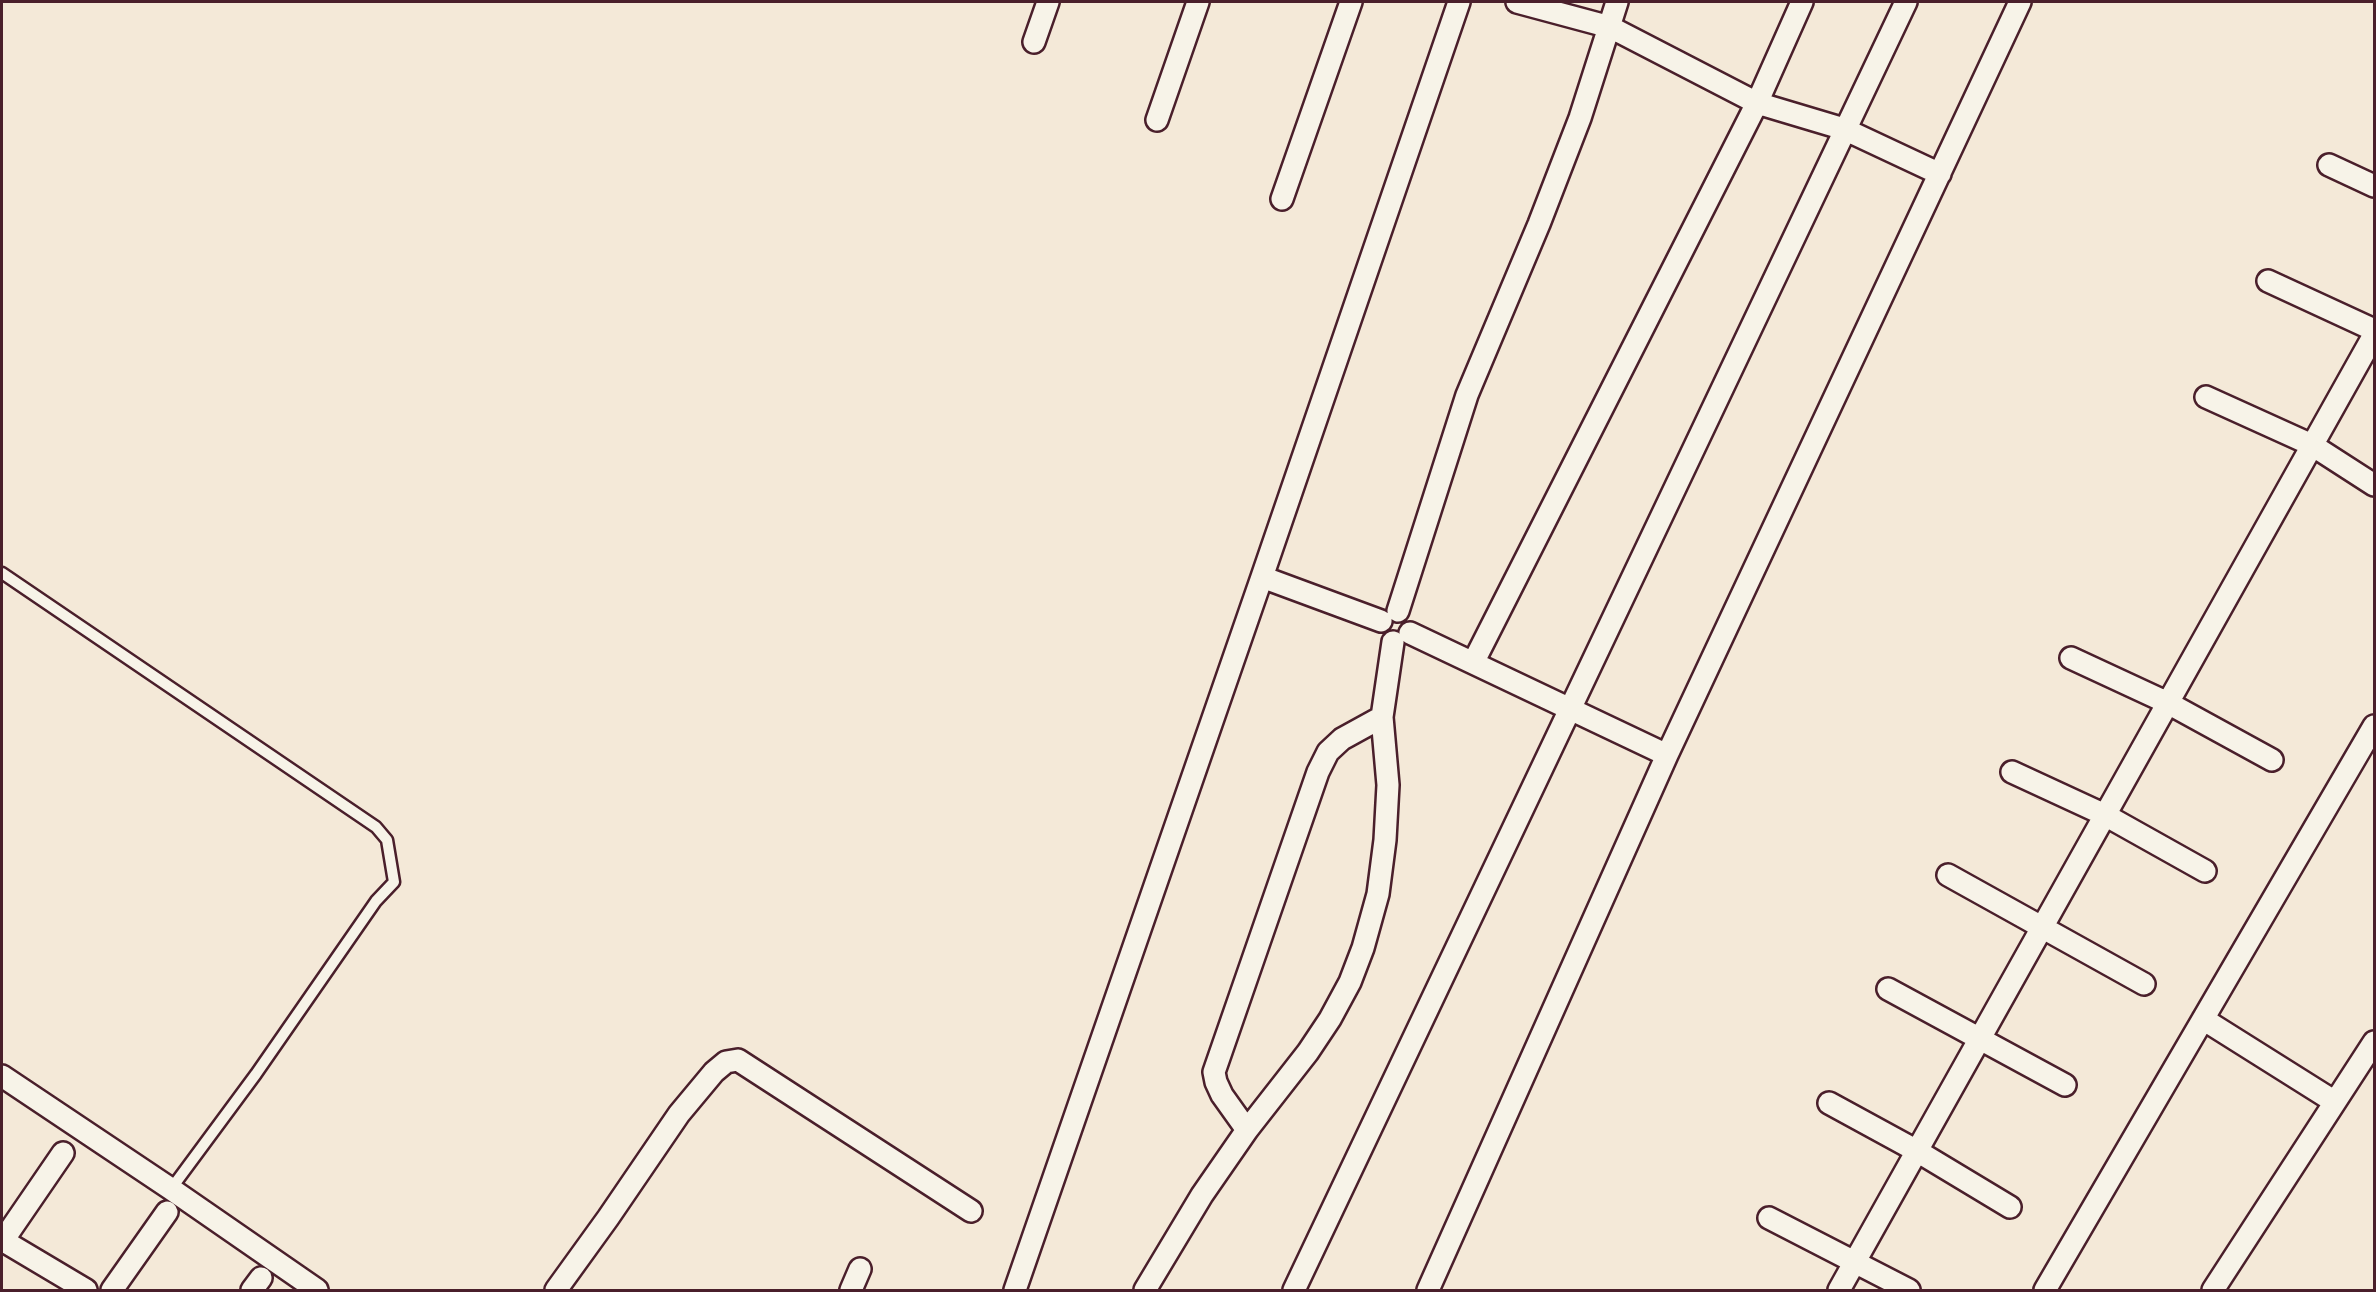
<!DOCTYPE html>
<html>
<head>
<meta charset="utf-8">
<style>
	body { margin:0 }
	#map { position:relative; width:2376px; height:1292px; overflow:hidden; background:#f4e9d8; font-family:"Balsamiq Sans",sans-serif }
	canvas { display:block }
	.frame { position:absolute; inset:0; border:3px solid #4a1f2b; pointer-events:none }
</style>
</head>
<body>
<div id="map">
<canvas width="2376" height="1292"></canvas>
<div class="frame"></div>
</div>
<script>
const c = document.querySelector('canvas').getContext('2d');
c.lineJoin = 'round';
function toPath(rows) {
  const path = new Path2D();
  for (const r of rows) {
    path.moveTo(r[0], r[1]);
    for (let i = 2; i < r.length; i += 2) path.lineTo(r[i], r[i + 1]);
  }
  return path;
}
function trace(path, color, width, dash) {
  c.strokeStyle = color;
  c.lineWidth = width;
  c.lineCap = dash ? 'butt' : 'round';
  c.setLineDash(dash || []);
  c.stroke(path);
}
const lane = toPath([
	[2,573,376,827,387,840,394,882,376,901,256,1074,171,1189]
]);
const street = toPath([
	[1517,2,1610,27,1757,103,1844,129,1940,174],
	[1034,42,1048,2],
	[1157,120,1198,2],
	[2329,165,2374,186],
	[1282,199,1351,2],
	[2268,281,2374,330],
	[2206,397,2312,445,2374,485],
	[1262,577,1381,621],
	[1398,611,1467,395,1539,224,1580,118,1617,2],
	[1410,633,1667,755],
	[2071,658,2168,703,2272,760],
	[1473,663,1757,103,1802,2],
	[2012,772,2105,815,2205,871],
	[1948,875,2144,984],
	[1888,989,2065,1085],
	[2203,1019,2335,1102],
	[2,1076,171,1189,317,1290],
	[1829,1103,1917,1151,2010,1207],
	[1247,1130,1222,1095,1216,1082,1214,1072,1318,772,1328,752,1342,739,1382,717],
	[1769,1218,1909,1290],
	[2,1240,86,1290],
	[2,1242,63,1153],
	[112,1290,167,1212],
	[252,1290,261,1278],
	[556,1290,608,1218,679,1114,714,1072,726,1062,738,1060,971,1211],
	[851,1290,860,1269],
	[1015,1290,1262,577,1459,2],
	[1145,1290,1202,1195,1247,1130,1308,1052,1330,1019,1350,982,1363,948,1378,894,1385,840,1388,785,1382,717,1393,642],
	[1294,1290,1906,2],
	[1428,1290,1667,755,2020,2],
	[1839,1290,2374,335],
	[2045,1290,2374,726],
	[2213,1290,2374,1042]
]);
trace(lane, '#4a1f2b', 15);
trace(street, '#4a1f2b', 26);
trace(lane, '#f7f3e8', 10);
trace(street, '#f7f3e8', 21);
</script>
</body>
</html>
